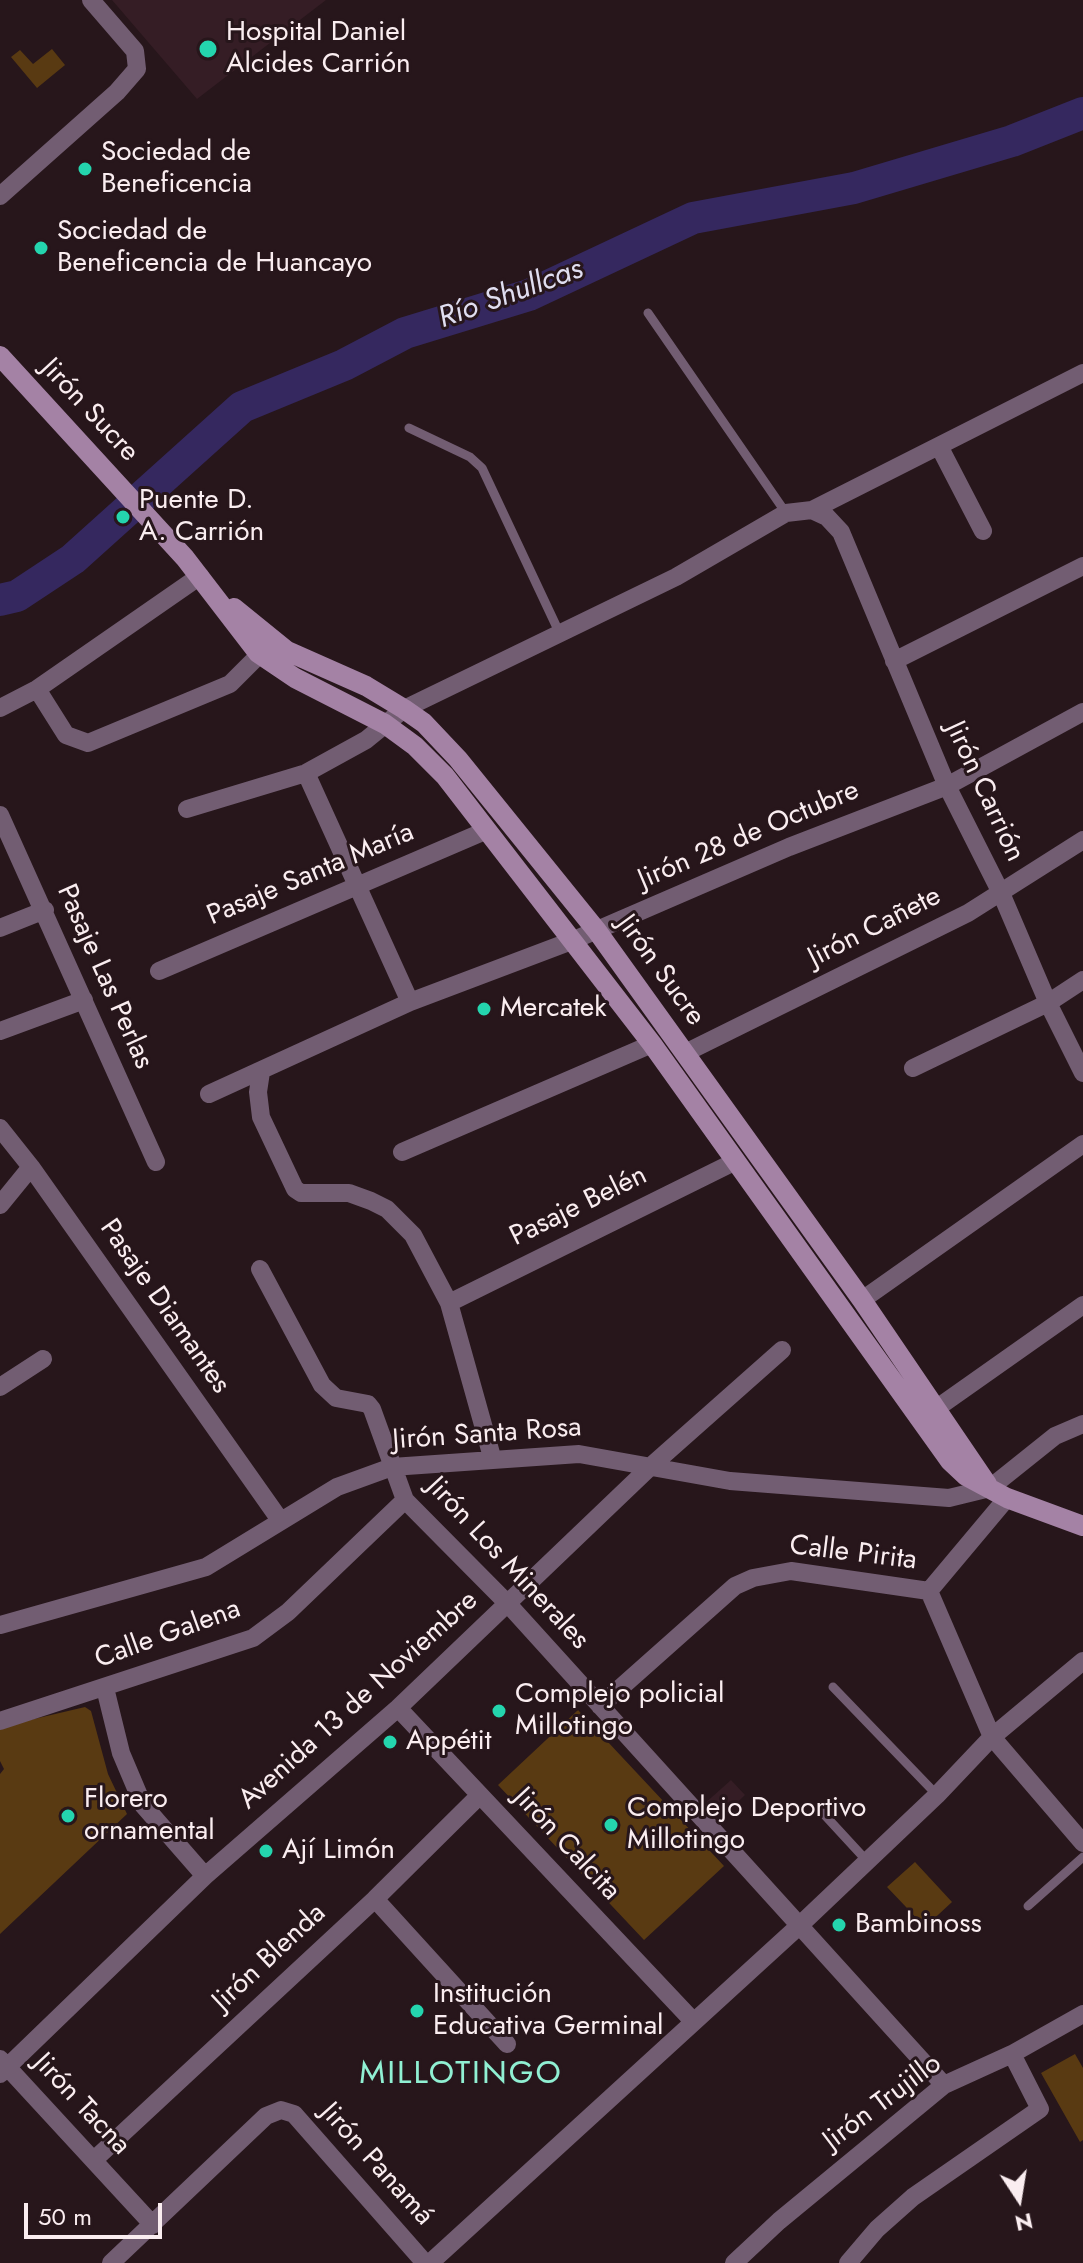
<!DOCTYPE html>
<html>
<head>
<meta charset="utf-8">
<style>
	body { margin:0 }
	#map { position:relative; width:1083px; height:2263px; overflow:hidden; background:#27161b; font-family:Jost,sans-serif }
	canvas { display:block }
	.north { position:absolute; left:979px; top:2159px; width:80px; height:80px; -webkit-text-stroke:6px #27161b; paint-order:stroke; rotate:168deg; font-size:22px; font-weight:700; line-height:32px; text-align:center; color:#faedf0 }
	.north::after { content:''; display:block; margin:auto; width:28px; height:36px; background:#faedf0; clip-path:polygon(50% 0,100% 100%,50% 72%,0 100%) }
	.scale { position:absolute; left:24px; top:2203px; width:138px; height:36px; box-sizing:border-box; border:4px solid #faedf0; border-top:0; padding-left:10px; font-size:24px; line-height:28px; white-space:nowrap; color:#faedf0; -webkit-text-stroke:6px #27161b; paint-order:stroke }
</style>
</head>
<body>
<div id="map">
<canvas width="1083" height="2263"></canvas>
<div class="north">N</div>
<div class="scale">50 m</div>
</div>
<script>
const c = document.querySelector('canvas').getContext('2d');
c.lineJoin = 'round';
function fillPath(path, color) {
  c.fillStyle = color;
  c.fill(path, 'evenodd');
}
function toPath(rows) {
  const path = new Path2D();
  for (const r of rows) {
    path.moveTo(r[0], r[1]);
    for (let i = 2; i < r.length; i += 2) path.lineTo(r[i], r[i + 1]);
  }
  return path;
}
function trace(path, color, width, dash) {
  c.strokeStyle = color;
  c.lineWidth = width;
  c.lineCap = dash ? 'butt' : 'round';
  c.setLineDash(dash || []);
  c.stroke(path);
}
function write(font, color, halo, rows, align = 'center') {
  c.font = font + ' Jost,sans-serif';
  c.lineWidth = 6;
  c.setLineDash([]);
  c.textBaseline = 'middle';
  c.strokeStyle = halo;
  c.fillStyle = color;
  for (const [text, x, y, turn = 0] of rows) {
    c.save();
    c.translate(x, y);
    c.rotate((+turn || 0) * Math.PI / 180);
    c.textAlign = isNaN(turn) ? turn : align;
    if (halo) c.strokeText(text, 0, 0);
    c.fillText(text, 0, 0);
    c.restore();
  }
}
fillPath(toPath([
	[112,0,326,0,197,99],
	[731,1780,745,1795,718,1821,703,1805]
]), '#351d25');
fillPath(toPath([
	[52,49,65,65,37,88,11,57,20,50,33,64],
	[85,1707,91,1711,108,1774,127,1814,0,1934,0,1774,4,1769,0,1761,0,1727],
	[578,1710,724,1866,644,1940,498,1785],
	[915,1862,952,1902,925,1927,887,1887],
	[1075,2054,1083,2068,1083,2140,1080,2142,1041,2073]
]), '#593a12');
trace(toPath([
	[0,600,17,596,73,559,242,407,344,365,405,333,529,295,693,218,854,188,1012,141,1083,113]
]), '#35285f', 32);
trace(toPath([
	[648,313,786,513],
	[409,428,470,457,482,468,560,634],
	[833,1687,937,1795],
	[820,1810,867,1861],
	[1028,1906,1083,1857]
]), '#725d72', 9);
trace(toPath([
	[0,196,117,92,137,69,135,51,91,0],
	[939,446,983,531],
	[812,510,1083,373],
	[894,661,1083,566],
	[37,689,66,735,88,743,230,684,270,644],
	[0,708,37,689,200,576],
	[306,773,410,1002],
	[187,809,306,773,366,740,404,709,676,577,786,513,812,510,827,517,841,532,947,786,1001,893,1048,1003,1083,1073],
	[0,815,156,1162],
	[0,928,45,910],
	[159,971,485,831],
	[0,1031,84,1000],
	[685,1053,968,913,1083,840],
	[913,1068,1048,1003,1083,980],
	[261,1072,258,1092,261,1117,295,1189,301,1193,349,1193,371,1201,387,1209,413,1235,449,1303,492,1457],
	[209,1094,410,1002,574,940,789,847,947,786,1083,712],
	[0,1128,31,1167,280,1520],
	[402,1152,652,1044],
	[0,1205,31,1167],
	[260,1269,322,1385,336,1398,368,1404,372,1409,405,1500,508,1604,944,2085],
	[862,1300,1083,1144],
	[449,1303,734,1162],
	[0,1387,43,1359],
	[937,1408,1083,1305],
	[929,1591,992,1737,1083,1843],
	[0,1625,206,1567,337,1487,392,1467,579,1454,730,1481,949,1498,990,1488,1055,1436,1083,1424],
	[105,1688,121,1753,143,1805,205,1876],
	[600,1706,735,1586,753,1578,791,1571,929,1591,1007,1498],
	[398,1708,693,2021],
	[0,1721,253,1638,288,1612,405,1500],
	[375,1899,507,2044],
	[0,2059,153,2225],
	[0,2074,205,1876,398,1708,650,1467,782,1350],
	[95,2159,375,1899,480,1795],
	[111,2263,266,2116,281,2110,294,2114,425,2263],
	[430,2263,800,1925,937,1795,992,1737,1083,1661],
	[734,2263,779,2221,944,2085,1012,2054,1083,2014],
	[848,2263,877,2229,913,2197,1040,2109,1012,2054]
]), '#725d72', 18);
trace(toPath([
	[0,356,185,558,258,653,295,678,385,724,415,746,445,776,652,1044,950,1461,966,1476,1007,1498,1083,1526],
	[234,608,287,651,366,686,404,709,424,723,458,759,597,931,862,1300,987,1484]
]), '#a482a5', 20);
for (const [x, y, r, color] of [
	[208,49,10,"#24d5ae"],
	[85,169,8,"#24d5ae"],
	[41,248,8,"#24d5ae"],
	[123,517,8,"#24d5ae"],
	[484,1009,8,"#24d5ae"],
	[499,1711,8,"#24d5ae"],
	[390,1742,8,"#24d5ae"],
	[68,1816,8,"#24d5ae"],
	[611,1825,8,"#24d5ae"],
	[266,1851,8,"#24d5ae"],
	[839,1925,8,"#24d5ae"],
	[417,2011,8,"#24d5ae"]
]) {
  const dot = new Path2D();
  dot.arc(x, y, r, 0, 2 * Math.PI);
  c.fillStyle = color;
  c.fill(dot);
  trace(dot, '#27161b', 3);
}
write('28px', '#faedf0', '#27161b', [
	["Hospital Daniel",226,33],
	["Alcides Carrión",226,65],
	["Sociedad de",101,153],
	["Beneficencia",101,185],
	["Sociedad de",57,232],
	["Beneficencia de Huancayo",57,264],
	["Puente D.",139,501],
	["A. Carrión",139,533],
	["Mercatek",500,1009],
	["Complejo policial",515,1695],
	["Millotingo",515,1727],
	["Appétit",406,1742],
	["Florero",84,1800],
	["ornamental",84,1832],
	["Complejo Deportivo",627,1809],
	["Millotingo",627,1841],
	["Ají Limón",282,1851],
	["Bambinoss",855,1925],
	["Institución",433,1995],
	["Educativa Germinal",433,2027]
], 'left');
write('28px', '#faedf0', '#27161b', [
	["Jirón Sucre",89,411,47],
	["Jirón Carrión",984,792,65],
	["Jirón 28 de Octubre",749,836,-23],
	["Pasaje Santa María",311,875,-23],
	["Jirón Cañete",875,928,-27],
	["Jirón Sucre",660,971,54],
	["Pasaje Las Perlas",104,977,66],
	["Pasaje Belén",579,1207,-26],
	["Pasaje Diamantes",164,1307,55],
	["Jirón Santa Rosa",487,1435,-4],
	["Calle Pirita",853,1554,7],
	["Jirón Los Minerales",507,1564,47],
	["Calle Galena",168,1635,-20],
	["Avenida 13 de Noviembre",359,1701,-42],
	["Jirón Calcita",566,1845,47],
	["Jirón Blenda",270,1958,-43],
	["Jirón Trujillo",883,2103,-37],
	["Jirón Tacna",81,2105,47],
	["Jirón Panamá",376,2165,48]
]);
write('italic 30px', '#e0def1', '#27161b', [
	["Río Shullcas",511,295,-20]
]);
c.letterSpacing = '2px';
write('32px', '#90f0d3', '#27161b', [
	["MILLOTINGO",461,2075]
]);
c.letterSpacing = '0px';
</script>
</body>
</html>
